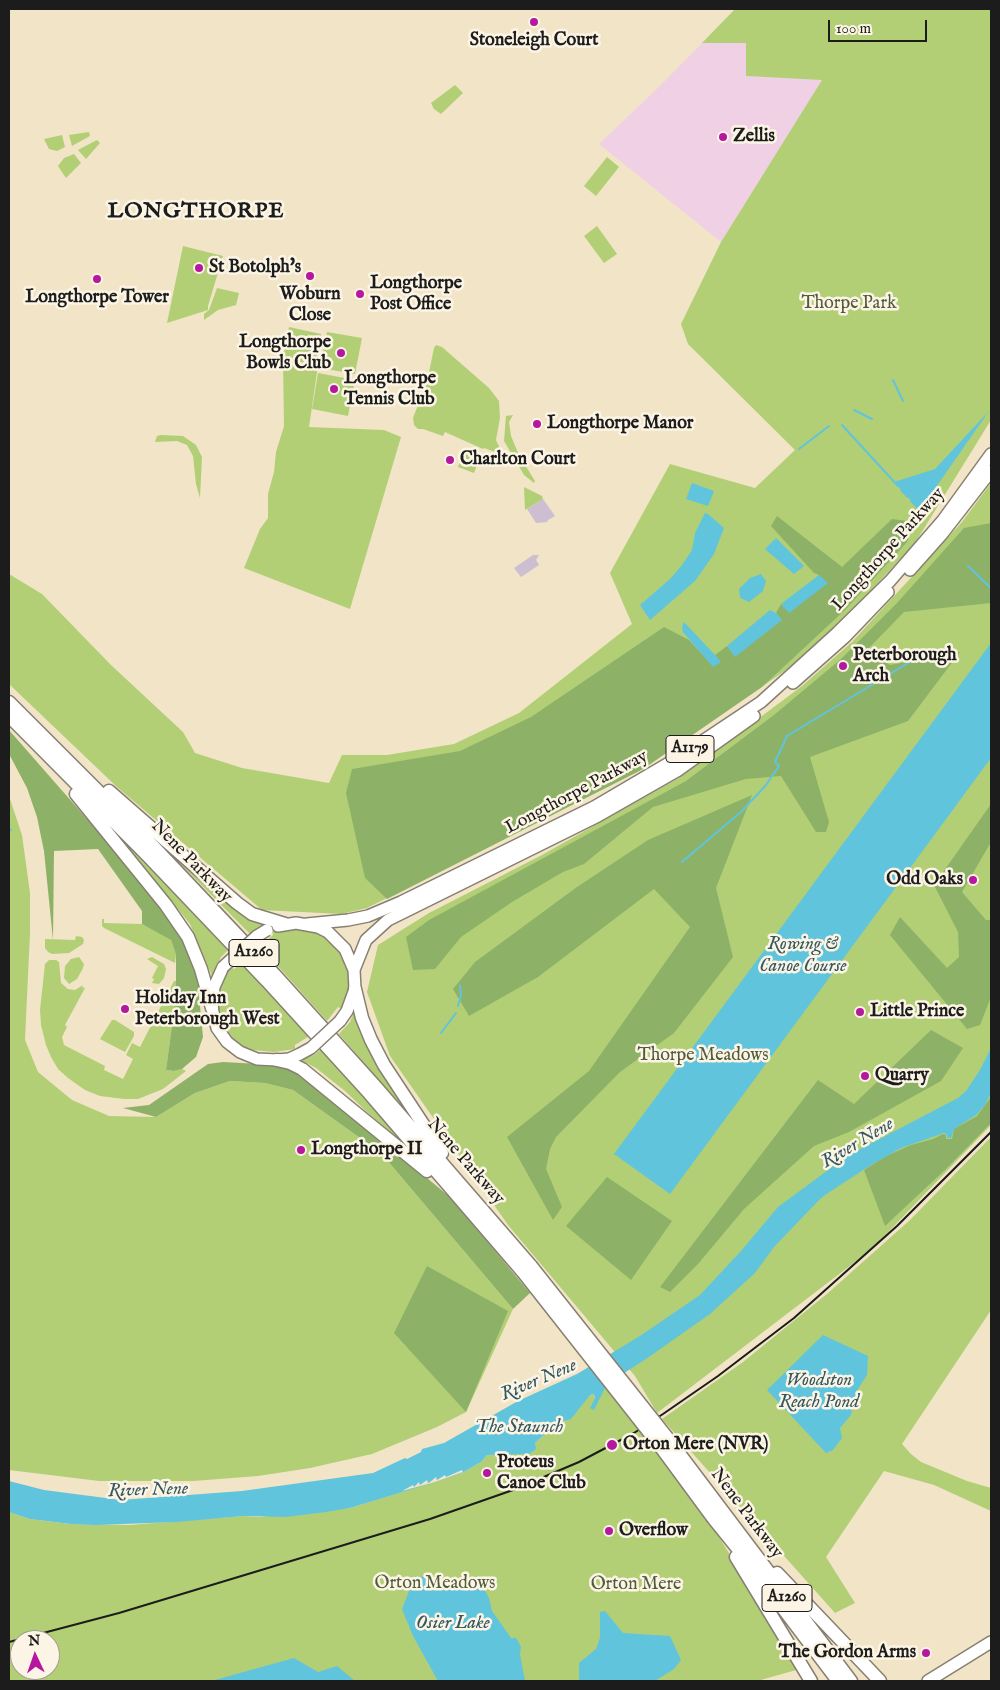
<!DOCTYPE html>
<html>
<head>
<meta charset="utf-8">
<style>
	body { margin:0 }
	#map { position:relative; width:1000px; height:1690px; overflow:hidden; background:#f2e4c7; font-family:"IM FELL English",serif }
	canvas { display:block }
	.frame { position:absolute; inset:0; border:10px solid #1c1c1c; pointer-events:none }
	.north { position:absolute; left:10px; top:1630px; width:50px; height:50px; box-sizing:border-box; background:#fcf5e5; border:1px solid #a29e95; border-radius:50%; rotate:357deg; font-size:14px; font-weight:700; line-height:20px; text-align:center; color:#1c1c1c }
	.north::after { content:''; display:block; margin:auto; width:18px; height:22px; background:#b5179e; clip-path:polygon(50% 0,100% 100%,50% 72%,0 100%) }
	.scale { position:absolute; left:828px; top:20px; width:99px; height:22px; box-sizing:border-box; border:2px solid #1c1c1c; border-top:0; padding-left:6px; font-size:15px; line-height:18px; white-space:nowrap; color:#1c1c1c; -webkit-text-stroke:4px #fcf5e5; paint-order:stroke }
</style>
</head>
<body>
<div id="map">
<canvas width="1000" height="1690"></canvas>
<div class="frame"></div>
<div class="north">N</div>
<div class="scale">100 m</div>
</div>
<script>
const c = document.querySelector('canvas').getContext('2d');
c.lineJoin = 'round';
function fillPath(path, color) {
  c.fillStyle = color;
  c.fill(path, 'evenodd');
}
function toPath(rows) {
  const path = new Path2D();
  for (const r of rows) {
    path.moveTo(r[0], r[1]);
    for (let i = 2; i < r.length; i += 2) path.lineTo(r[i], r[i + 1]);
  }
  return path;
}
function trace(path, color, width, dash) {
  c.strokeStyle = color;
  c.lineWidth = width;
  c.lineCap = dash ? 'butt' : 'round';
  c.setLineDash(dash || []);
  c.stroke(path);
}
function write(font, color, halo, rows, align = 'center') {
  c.font = font + ' "IM FELL English",serif';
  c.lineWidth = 5;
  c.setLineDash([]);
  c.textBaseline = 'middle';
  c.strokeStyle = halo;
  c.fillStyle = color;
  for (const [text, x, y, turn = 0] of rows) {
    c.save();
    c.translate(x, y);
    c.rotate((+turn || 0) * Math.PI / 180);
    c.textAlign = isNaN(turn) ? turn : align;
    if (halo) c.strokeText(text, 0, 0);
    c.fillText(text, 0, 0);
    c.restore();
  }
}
fillPath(toPath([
	[702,43,747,43,746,76,823,79,721,242,599,144,661,85]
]), '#f0d0e4');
fillPath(toPath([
	[543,499,555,516,548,520,547,522,536,523,527,509],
	[533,555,539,555,536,560,539,565,521,577,514,568]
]), '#cebed1');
fillPath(toPath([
	[735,9,991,9,991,420,915,543,851,612,786,670,643,769,367,908,341,914,262,910,117,787,9,684,9,574,42,594,111,665,183,732,195,753,242,768,329,783,342,755,387,755,454,744,519,713,632,624,610,573,670,464,755,488,795,450,688,344,681,324,721,242,822,80,746,76,746,43,702,43],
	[455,85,463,93,441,114,434,109,431,103],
	[89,132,90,136,72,146,69,135],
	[62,135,65,147,57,151,49,149,44,139],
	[97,140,100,143,86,159,78,150],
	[74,154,81,163,66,178,58,166,64,158],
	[607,157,619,167,596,196,584,186],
	[597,226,617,254,604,263,584,236],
	[183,246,223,256,208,306,208,310,167,323],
	[217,288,239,293,236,305,218,310,204,320,204,314,209,310],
	[289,327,321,334,315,365,283,358],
	[327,332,362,338,355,374,320,368],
	[436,345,442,347,489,388,499,401,500,418,496,440,503,455,484,448,483,449,445,432,443,436,423,429,418,429,414,425,413,418,427,382,434,348],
	[283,359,312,365,316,368,317,372,309,427,384,430,401,437,350,609,244,568,260,529,268,518,268,494,274,472,276,452,284,426],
	[318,373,355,380,348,416,312,409],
	[513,415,509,422,511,436,519,455,535,481,534,483,524,475,504,441,506,416],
	[161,435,183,436,196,445,202,457,200,498,196,484,193,456,187,445,177,441,155,442,157,436],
	[465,449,481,455,474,473,458,467],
	[991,483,991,1125,872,1249,657,1413,635,1376,508,1225,390,1056,367,992,378,945,429,913,542,855,679,778,802,686,852,642,962,522],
	[524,487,542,496,543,499,525,510],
	[9,796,22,835,30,893,30,933,25,1040,38,1072,72,1100,109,1116,156,1117,195,1093,230,1081,265,1083,293,1090,381,1153,513,1309,466,1412,437,1427,372,1454,310,1468,258,1476,193,1481,99,1481,9,1470],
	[95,807,230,948,221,957,212,976,190,924],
	[139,822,270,921,258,928,251,935],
	[102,919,104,919,104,923,142,924,161,933,171,940,176,955,175,963,104,928,102,926],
	[301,929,319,932,344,951,351,969,351,985,346,1004,342,1009,338,1007,327,1021,260,946,273,935,272,931],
	[76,936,82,937,84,940,83,944,69,953,52,954,48,952,45,948,45,939,75,940],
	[79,957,84,964,83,968,77,979,69,984,64,978,65,966,71,959],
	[152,957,164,964,166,969,164,978,159,984,152,983,154,979,152,978,158,966,147,959],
	[49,960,56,960,59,962,61,983,68,989,75,990,83,985,82,987,85,988,65,1025,67,1027,62,1037,64,1045,105,1066,104,1070,123,1079,133,1059,126,1055,132,1043,140,1047,174,981,176,981,174,1011,166,1070,174,1071,182,1069,186,1071,163,1089,138,1099,124,1099,100,1096,85,1090,68,1078,58,1069,51,1057,46,1045,41,1025,40,1010,45,964],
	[243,962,311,1035,295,1045,295,1049,274,1052,253,1050,234,1043,225,1032,220,1018,217,1005,218,987,224,975,232,968,234,969],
	[356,1007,419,1127,339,1034,350,1022],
	[112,1020,115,1020,134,1032,134,1036,125,1052,100,1039],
	[322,1048,428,1165,366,1111,345,1091,316,1068,301,1060,314,1055],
	[991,1137,991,1310,902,1444,911,1454,921,1462,967,1481,991,1488,991,1511,934,1485,884,1471,826,1557,855,1603,835,1613,662,1419,743,1362,828,1293,910,1220],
	[605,1386,674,1468,708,1519,800,1669,757,1681,9,1681,9,1512,30,1519,71,1524,130,1525,243,1516,260,1517,350,1508,462,1473,481,1462,487,1455,529,1453,535,1443,544,1435,560,1426,590,1395,594,1394,595,1400,591,1408],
	[20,1640,50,1640,50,1670,20,1670]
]), '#b2cf76');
fillPath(toPath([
	[777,516,842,567,892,519,915,522,907,542,846,609,762,687,643,769,387,899,365,878,346,793,352,769,460,751,531,717,664,627,689,640,713,666,720,662,715,655,727,646,735,656,781,619,776,613,781,604,789,612,819,575,814,573,771,526],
	[991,523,991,603,904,612,867,650,890,665,960,652,908,721,810,757,829,822,826,832,816,832,781,776,746,779,653,807,584,864,563,872,512,902,461,937,435,969,413,970,406,937,429,920,686,781,774,715,841,659,897,603,964,528],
	[9,730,115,851,180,932,197,975,203,1037,196,1057,182,1069,174,1071,166,1070,174,1011,176,981,176,955,171,940,142,924,142,911,98,849,54,851,53,940,44,851,37,817,27,788,9,754],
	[752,795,716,888,733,957,674,1033,620,1072,556,1137,550,1149,546,1169,562,1207,553,1220,507,1137,589,1071,690,927,654,889,538,977,469,1016,453,989,475,962,577,887,648,840],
	[991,804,991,842,962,892,986,920,991,920,991,997,980,1025,967,1029,890,935,900,917,947,968,959,957,958,932,934,885],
	[931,1030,963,1048,941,1081,849,1132,814,1146,744,1209,698,1264,670,1292,660,1287,818,1080,854,1104],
	[223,1062,278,1065,300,1072,451,1198,530,1293,513,1309,381,1153,293,1090,265,1083,230,1081,195,1093,156,1117,123,1108,149,1105,208,1064],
	[991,1097,991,1123,946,1169,885,1226,864,1170,886,1156,911,1145,933,1139,943,1134,946,1135,946,1139,952,1139,954,1129,977,1116],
	[607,1177,672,1221,631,1280,566,1226],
	[427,1266,508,1311,466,1412,394,1333]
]), '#8db267');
fillPath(toPath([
	[989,411,920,510,894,482,935,469],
	[692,483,714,491,708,506,686,499],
	[705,513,708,514,724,528,714,554,695,581,650,620,640,605,670,579,682,565,692,550,695,533],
	[776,538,804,566,794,574,765,549],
	[761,574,766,581,763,591,749,602,740,598,739,589,750,578],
	[819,575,828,583,789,613,781,604],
	[770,610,776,613,782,620,735,657,727,646],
	[684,622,715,655,721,662,713,667,683,632,682,627],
	[991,643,991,758,670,1194,614,1154],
	[991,1048,991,1093,985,1105,976,1115,954,1129,951,1138,947,1138,947,1135,944,1133,901,1148,871,1165,828,1193,820,1199,774,1247,755,1273,710,1314,646,1359,607,1384,594,1410,590,1408,595,1398,594,1394,590,1395,571,1419,564,1421,560,1426,544,1435,535,1443,536,1449,529,1454,487,1455,481,1462,462,1473,435,1482,350,1508,326,1512,286,1517,243,1516,177,1522,95,1525,71,1524,30,1519,9,1512,9,1481,44,1490,121,1500,242,1491,373,1473,405,1458,407,1459,421,1452,422,1449,444,1443,518,1401,577,1374,640,1336,700,1295,741,1251,778,1207,847,1156,958,1098,966,1091,980,1070],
	[823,1335,868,1356,867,1375,856,1392,851,1415,840,1428,842,1438,833,1450,826,1453,767,1390],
	[415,1576,470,1583,483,1587,489,1598,492,1611,511,1638,516,1638,521,1647,520,1654,525,1681,438,1681,413,1636,402,1609],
	[605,1611,623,1633,670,1636,681,1660,674,1669,655,1681,579,1681,579,1663,596,1649,600,1638,600,1612],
	[294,1658,318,1672,337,1666,355,1681,211,1681]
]), '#60c4dd');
fillPath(toPath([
	[462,1470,463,1472,435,1482,402,1491,413,1485,414,1487,419,1482,420,1485,427,1480,428,1483,430,1482,436,1477,437,1480,445,1475,446,1477]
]), '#f2e4c7');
trace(toPath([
	[893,380,903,401],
	[854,410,872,419],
	[842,425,898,486],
	[799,449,829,426],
	[901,490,908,497],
	[911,501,920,510,914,518,920,524],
	[968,566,991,588],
	[9,829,11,830],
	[682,862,742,811,766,785,779,766,775,762,787,736,918,657],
	[458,1006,461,995,460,985],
	[441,1033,456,1013]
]), '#60c4dd', 2);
const major = toPath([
	[910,570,942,534,991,471],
	[793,683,845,637,888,592],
	[307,924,348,920,368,916,401,902,594,807,674,760,761,702,837,633,890,581,943,520,991,454],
	[278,926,296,923,318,927,328,932,345,949,354,970,355,989,347,1011,340,1021],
	[223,967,214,987,212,1008,217,1028,227,1042,240,1052,257,1059,277,1060,289,1059,300,1054],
	[354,970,366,940,388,920,598,816,677,771,754,716],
	[928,1681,991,1642]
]);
const highway = toPath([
	[9,702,155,848,275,975,376,1087,531,1266],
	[9,716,147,855,267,981,369,1093,523,1272],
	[109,791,237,903,252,914,285,924],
	[76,794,166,905,188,937,201,969,212,1008],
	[355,989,362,1018,371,1040,384,1065,442,1153],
	[277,1060,290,1063,302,1069,427,1171],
	[669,1440,851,1681],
	[660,1446,713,1518,738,1549,838,1681],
	[736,1557,811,1681],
	[777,1573,880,1681]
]);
trace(major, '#878072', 14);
trace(highway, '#878072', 15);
trace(major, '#fff', 11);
trace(highway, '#fff', 12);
trace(toPath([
	[9,1642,119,1613,430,1519,513,1490,579,1462,634,1433,663,1414,718,1376,794,1318,897,1226,991,1132]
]), '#1c1c1c', 2);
const majorBridge = toPath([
	[223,967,257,936,267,930],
	[300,1054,311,1048,340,1021]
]);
const highwayBridge = toPath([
	[531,1266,669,1440],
	[523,1272,660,1446]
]);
trace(majorBridge, '#878072', 14, []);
trace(highwayBridge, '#878072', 15, []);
trace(majorBridge, '#fff', 11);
trace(highwayBridge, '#fff', 12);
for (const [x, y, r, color] of [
	[534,22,5,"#b5179e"],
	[723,137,5,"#b5179e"],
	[199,268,5,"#b5179e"],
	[310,276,5,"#b5179e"],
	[97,279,5,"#b5179e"],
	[360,294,5,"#b5179e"],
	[341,353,5,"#b5179e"],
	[334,389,5,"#b5179e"],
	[537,424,5,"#b5179e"],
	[450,460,5,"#b5179e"],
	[843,666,5,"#b5179e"],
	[973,880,5,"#b5179e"],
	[125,1009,5,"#b5179e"],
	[860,1012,5,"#b5179e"],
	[865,1076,5,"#b5179e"],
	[301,1150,5,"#b5179e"],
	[612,1445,6,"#b5179e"],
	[487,1473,5,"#b5179e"],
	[609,1531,5,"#b5179e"],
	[926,1653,5,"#b5179e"]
]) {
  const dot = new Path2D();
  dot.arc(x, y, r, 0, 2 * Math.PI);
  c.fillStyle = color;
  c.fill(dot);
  trace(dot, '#fcf5e5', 2);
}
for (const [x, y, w] of [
	[690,749,48],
	[254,953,50],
	[787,1598,50]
]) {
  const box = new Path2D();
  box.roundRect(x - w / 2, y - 13.5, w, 27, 4);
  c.fillStyle = '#fcf5e5';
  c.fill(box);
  trace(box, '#1c1c1c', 1);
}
write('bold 16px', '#1c1c1c', null, [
	["A1179",690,749],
	["A1260",254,953],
	["A1260",787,1598]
]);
write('bold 18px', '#1c1c1c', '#fcf5e5', [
	["Stoneleigh Court",534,41,"center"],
	["Zellis",733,137],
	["St Botolph's",209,268],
	["Longthorpe",370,284],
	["Post Office",370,305],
	["Woburn",310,295,"center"],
	["Close",310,316,"center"],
	["Longthorpe Tower",97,298,"center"],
	["Longthorpe",331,343,"right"],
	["Bowls Club",331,364,"right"],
	["Longthorpe",344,379],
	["Tennis Club",344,400],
	["Longthorpe Manor",547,424],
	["Charlton Court",460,460],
	["Peterborough",853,656],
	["Arch",853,677],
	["Odd Oaks",963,880,"right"],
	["Holiday Inn",135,999],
	["Peterborough West",135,1020],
	["Little Prince",870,1012],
	["Quarry",875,1076],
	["Longthorpe II",311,1150],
	["Orton Mere (NVR)",623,1445],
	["Proteus",497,1463],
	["Canoe Club",497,1484],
	["Overflow",619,1531],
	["The Gordon Arms",916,1653,"right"]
], 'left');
write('18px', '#505b3c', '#fcf5e5', [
	["Thorpe Park",849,304],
	["Thorpe Meadows",703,1056],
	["Orton Meadows",435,1584],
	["Orton Mere",636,1585]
]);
write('18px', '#1c1c1c', '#fcf5e5', [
	["Longthorpe Parkway",889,550,-48],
	["Longthorpe Parkway",577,793,-28],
	["Nene Parkway",191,862,46],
	["Nene Parkway",465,1162,49],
	["Nene Parkway",746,1514,53]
]);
write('italic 19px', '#345760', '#fcf5e5', [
	["Rowing &",803,945],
	["Canoe Course",803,967],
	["River Nene",858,1144,-31],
	["River Nene",539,1381,-23],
	["Woodston",819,1381],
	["Reach Pond",819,1403],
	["The Staunch",519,1428],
	["River Nene",148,1491,-2],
	["Osier Lake",453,1624]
]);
c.letterSpacing = '1px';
write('bold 22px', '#1c1c1c', '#fcf5e5', [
	["LONGTHORPE",196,212]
]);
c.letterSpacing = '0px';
</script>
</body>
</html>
